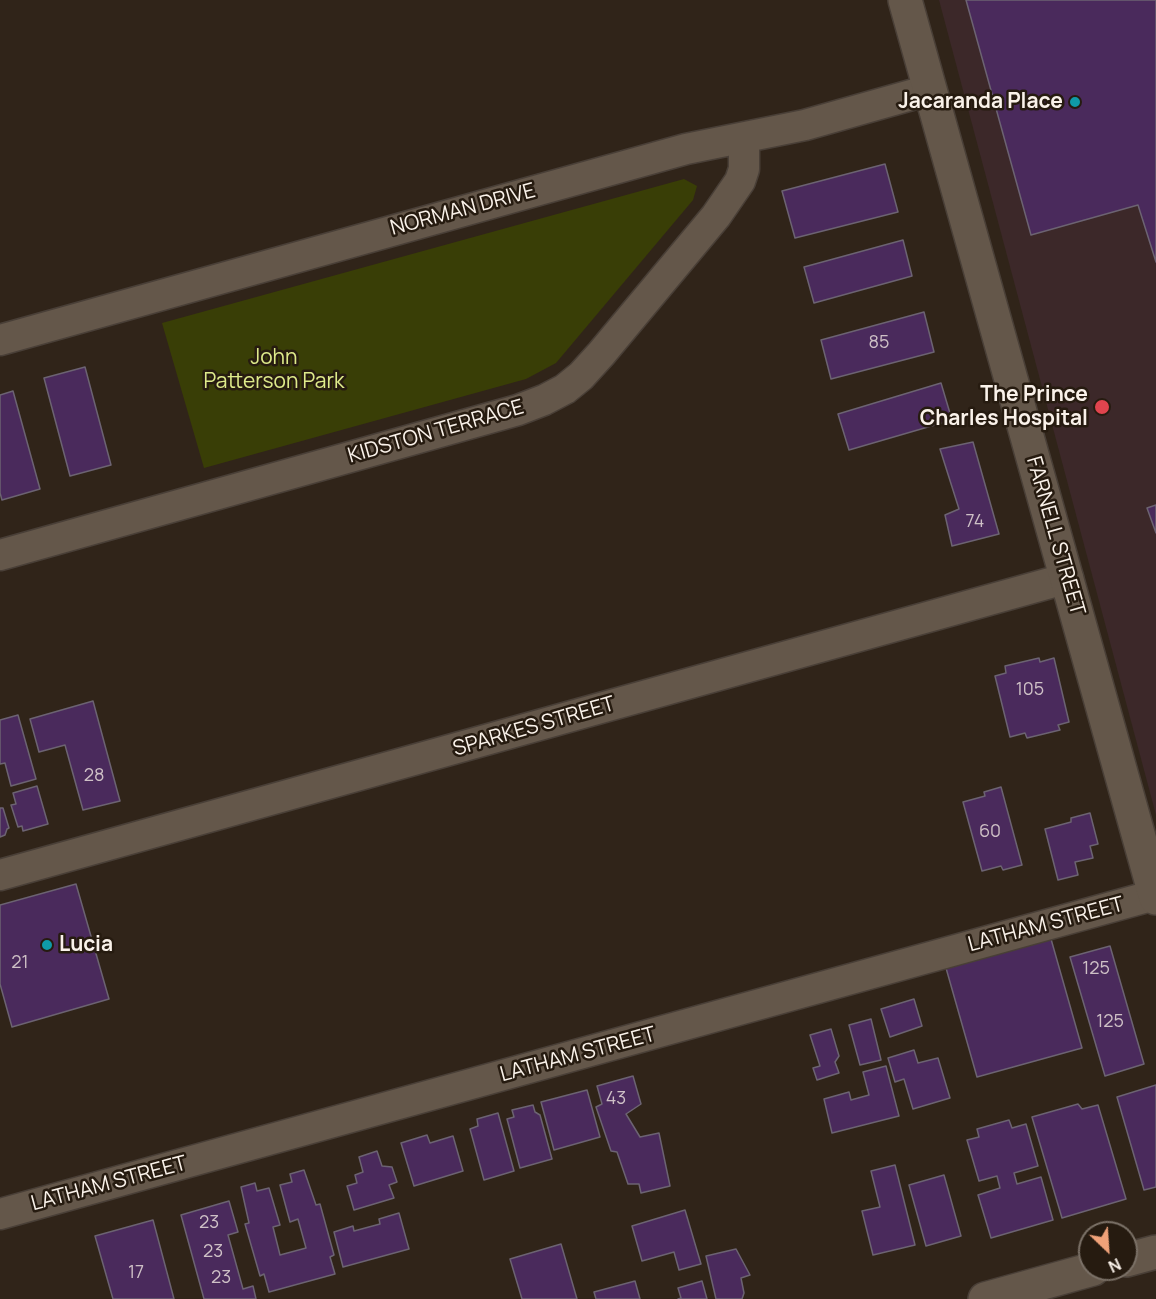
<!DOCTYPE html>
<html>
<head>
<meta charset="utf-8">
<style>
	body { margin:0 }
	#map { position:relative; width:1156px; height:1299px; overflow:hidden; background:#302419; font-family:Manrope,sans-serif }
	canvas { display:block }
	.north { position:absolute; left:1078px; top:1221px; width:60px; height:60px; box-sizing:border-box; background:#261b10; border:2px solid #7b7167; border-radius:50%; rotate:155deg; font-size:16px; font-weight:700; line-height:24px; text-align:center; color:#faf2ea }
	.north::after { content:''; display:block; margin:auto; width:21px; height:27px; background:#f0a279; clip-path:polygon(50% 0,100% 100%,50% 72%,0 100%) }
</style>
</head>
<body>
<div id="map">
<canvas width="1156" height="1299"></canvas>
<div class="north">N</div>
</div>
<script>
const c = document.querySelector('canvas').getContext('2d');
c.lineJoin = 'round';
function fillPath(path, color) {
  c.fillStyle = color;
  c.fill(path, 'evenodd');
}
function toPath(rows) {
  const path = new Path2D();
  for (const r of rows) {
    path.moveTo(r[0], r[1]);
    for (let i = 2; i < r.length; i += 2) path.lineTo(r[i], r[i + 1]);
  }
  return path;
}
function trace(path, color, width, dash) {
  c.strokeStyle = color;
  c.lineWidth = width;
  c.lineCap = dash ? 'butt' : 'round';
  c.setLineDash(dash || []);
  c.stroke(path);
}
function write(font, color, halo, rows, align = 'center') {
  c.font = font + ' Manrope,sans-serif';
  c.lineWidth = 5;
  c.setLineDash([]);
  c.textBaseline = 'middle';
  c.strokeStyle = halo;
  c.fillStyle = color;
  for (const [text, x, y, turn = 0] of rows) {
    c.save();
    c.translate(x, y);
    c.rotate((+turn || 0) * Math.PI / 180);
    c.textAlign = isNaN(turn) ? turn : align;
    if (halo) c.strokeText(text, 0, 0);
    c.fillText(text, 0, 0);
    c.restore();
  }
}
fillPath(toPath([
	[939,0,1156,0,1156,815]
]), '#3c2829');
fillPath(toPath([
	[684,179,697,186,693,200,556,363,526,379,204,468,162,323]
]), '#393e06');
const building = toPath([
	[966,0,1156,0,1156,262,1138,205,1031,235,966,0],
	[885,164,898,212,795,238,782,191,885,164],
	[903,240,912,276,814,303,804,267,903,240],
	[924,312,934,352,831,379,821,340,924,312],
	[85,367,111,465,70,476,44,378,85,367],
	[941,383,952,420,849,450,838,414,941,383],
	[13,391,40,489,2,500,0,493,0,395,13,391],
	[973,442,999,534,952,546,945,515,959,509,940,449,973,442],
	[1156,505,1156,533,1147,508,1156,505],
	[1039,658,1040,662,1054,658,1069,722,1058,725,1060,730,1027,738,1025,733,1010,737,995,676,1006,673,1005,666,1039,658],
	[93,701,120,801,83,810,65,745,39,752,30,719,93,701],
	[18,715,36,779,11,786,5,763,0,764,0,720,18,715],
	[37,786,48,824,23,831,22,826,18,827,11,805,16,804,13,793,37,786],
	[1001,787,1022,865,1003,870,1001,866,982,871,963,802,985,796,984,792,1001,787],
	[0,808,3,808,9,828,7,829,5,835,0,837,0,808],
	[1090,813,1098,844,1090,846,1093,858,1075,862,1078,875,1058,880,1045,829,1071,822,1071,818,1090,813],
	[76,884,109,999,12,1027,0,984,0,905,76,884],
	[1051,939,1082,1048,977,1077,946,968,1051,939],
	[1110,946,1144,1064,1105,1076,1070,957,1110,946],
	[914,999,922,1026,890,1037,881,1009,914,999],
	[871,1019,881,1060,860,1065,849,1025,871,1019],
	[831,1029,839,1056,835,1062,839,1073,817,1080,813,1068,820,1066,810,1035,831,1029],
	[914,1050,918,1063,938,1058,950,1098,913,1109,904,1079,895,1082,888,1058,914,1050],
	[886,1066,899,1116,832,1133,824,1099,849,1092,851,1100,869,1095,863,1072,886,1066],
	[633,1076,641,1104,626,1114,640,1137,659,1133,670,1186,641,1193,639,1184,628,1184,617,1152,611,1151,596,1107,602,1104,597,1086,633,1076],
	[1156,1085,1156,1187,1144,1190,1117,1097,1156,1085],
	[587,1090,600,1137,554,1150,541,1102,587,1090],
	[1078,1104,1082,1109,1098,1105,1126,1199,1062,1218,1032,1117,1078,1104],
	[533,1105,535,1112,540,1115,552,1159,520,1168,507,1119,514,1117,512,1110,533,1105],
	[498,1113,514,1171,484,1180,470,1129,478,1126,477,1119,498,1113],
	[1009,1120,1012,1128,1026,1124,1038,1166,1014,1173,1017,1184,1041,1177,1053,1220,991,1238,978,1195,1000,1188,997,1176,979,1181,967,1140,979,1137,977,1129,1009,1120],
	[427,1135,430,1143,453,1136,463,1171,414,1186,401,1143,427,1135],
	[377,1151,382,1166,392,1167,397,1182,389,1185,394,1198,354,1210,347,1186,357,1183,355,1175,363,1172,359,1157,377,1151],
	[895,1165,915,1245,873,1255,862,1211,880,1207,871,1171,895,1165],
	[304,1170,316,1205,320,1204,334,1255,330,1257,335,1274,269,1292,264,1274,260,1276,245,1224,249,1223,241,1187,255,1183,257,1191,269,1188,280,1225,273,1227,280,1255,306,1248,298,1219,290,1222,280,1185,292,1182,290,1174,304,1170],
	[944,1175,961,1236,926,1246,909,1185,944,1175],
	[229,1201,238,1232,228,1235,243,1289,253,1286,256,1299,204,1299,181,1215,229,1201],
	[685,1210,701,1264,679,1270,674,1252,642,1261,632,1226,685,1210],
	[399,1213,409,1249,343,1267,334,1232,353,1226,354,1231,380,1224,379,1219,399,1213],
	[153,1220,174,1299,113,1299,95,1236,153,1220],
	[561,1244,577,1299,522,1299,510,1259,561,1244],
	[736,1249,750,1275,741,1278,744,1293,742,1299,716,1299,706,1256,736,1249],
	[635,1281,640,1299,596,1299,594,1292,635,1281],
	[702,1281,707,1299,678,1299,681,1298,678,1288,702,1281]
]);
fillPath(building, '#4a2a5c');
trace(building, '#6c6372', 1.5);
const street = toPath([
	[0,340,686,149,805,125,929,90],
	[0,555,518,410,544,400,565,389,581,376,601,354,716,216,740,181,744,169,744,138],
	[0,875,1068,578],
	[0,1214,1155,895]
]);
const secondary = toPath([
	[905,0,1156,898],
	[1126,1260,1156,1252],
	[985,1299,1093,1269]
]);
trace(street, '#493f37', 33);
trace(secondary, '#493f37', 36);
trace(street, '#64574a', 30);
trace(secondary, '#64574a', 33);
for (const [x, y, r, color] of [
	[1075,102,6,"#0f9aa8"],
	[1102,407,8,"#e0444e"],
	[47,945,6,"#0f9aa8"]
]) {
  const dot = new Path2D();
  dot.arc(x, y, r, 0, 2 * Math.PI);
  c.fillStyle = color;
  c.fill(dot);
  trace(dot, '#261b10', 2);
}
write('18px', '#cec0c6', null, [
	["85",879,343],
	["74",975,522],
	["105",1030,690],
	["28",94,776],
	["60",990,832],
	["21",20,963],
	["125",1096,969],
	["125",1110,1022],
	["43",616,1099],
	["23",209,1223],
	["23",213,1252],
	["17",136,1273],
	["23",221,1278]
]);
write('bold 21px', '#faf2ea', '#261b10', [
	["Jacaranda Place",1063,102],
	["The Prince",1088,395],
	["Charles Hospital",1088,419],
	["Lucia",59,945,"left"]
], 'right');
write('21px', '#faf2ea', '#261b10', [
	["NORMAN DRIVE",463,210,-15],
	["KIDSTON TERRACE",436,432,-16],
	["FARNELL STREET",1055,536,74],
	["SPARKES STREET",534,727,-16],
	["LATHAM STREET",1046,925,-15],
	["LATHAM STREET",578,1055,-15],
	["LATHAM STREET",109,1184,-15]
]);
write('21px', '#deea8a', '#261b10', [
	["John",274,358],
	["Patterson Park",274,382]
]);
</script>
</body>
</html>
